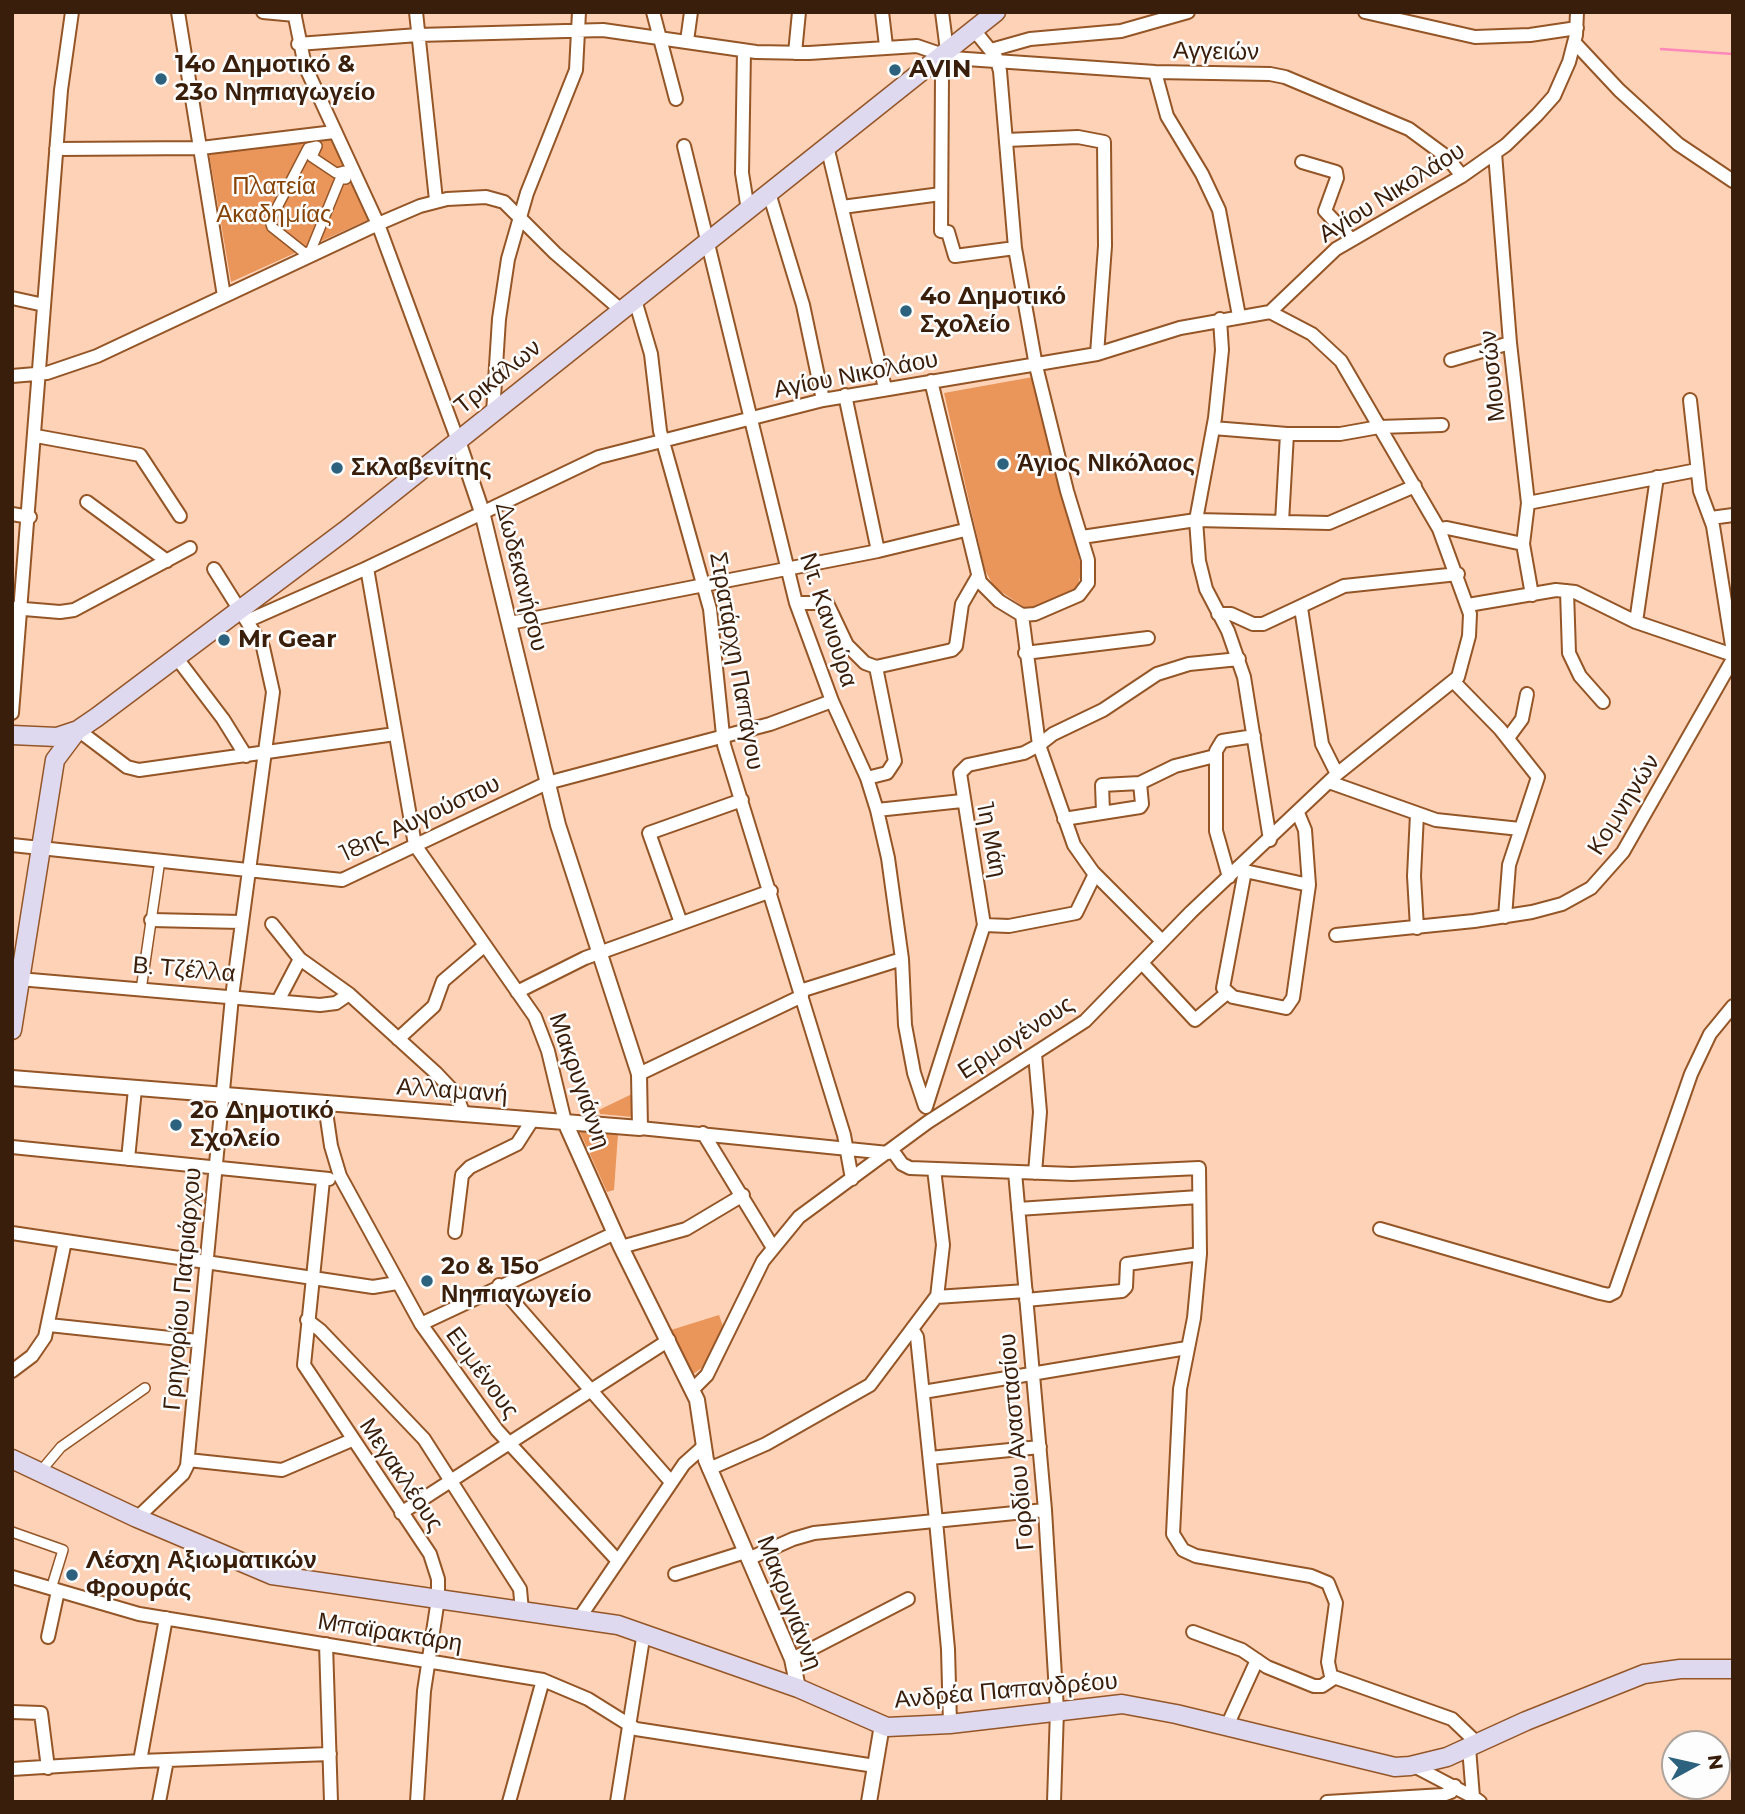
<!DOCTYPE html>
<html>
<head>
<meta charset="utf-8">
<style>
	body { margin:0 }
	#map { position:relative; width:1745px; height:1814px; overflow:hidden; background:#fdd2b6; font-family:Montserrat,sans-serif }
	canvas { display:block }
	.frame { position:absolute; inset:0; border:14px solid #381e0b; pointer-events:none }
	.north { position:absolute; left:1661px; top:1730px; width:70px; height:70px; box-sizing:border-box; background:#fdfdfd; border:2px solid #aea49c; border-radius:50%; rotate:82deg; font-size:19px; font-weight:700; line-height:28px; text-align:center; color:#381e0b }
	.north::after { content:''; display:block; margin:auto; width:24px; height:32px; background:#2d627e; clip-path:polygon(50% 0,100% 100%,50% 72%,0 100%) }
</style>
</head>
<body>
<div id="map">
<canvas width="1745" height="1814"></canvas>
<div class="frame"></div>
<div class="north">N</div>
</div>
<script>
const c = document.querySelector('canvas').getContext('2d');
c.lineJoin = 'round';
function fillPath(path, color) {
  c.fillStyle = color;
  c.fill(path, 'evenodd');
}
function toPath(rows) {
  const path = new Path2D();
  for (const r of rows) {
    path.moveTo(r[0], r[1]);
    for (let i = 2; i < r.length; i += 2) path.lineTo(r[i], r[i + 1]);
  }
  return path;
}
function trace(path, color, width, dash) {
  c.strokeStyle = color;
  c.lineWidth = width;
  c.lineCap = dash ? 'butt' : 'round';
  c.setLineDash(dash || []);
  c.stroke(path);
}
function write(font, color, halo, rows, align = 'center') {
  c.font = font + ' Montserrat,sans-serif';
  c.lineWidth = 5;
  c.setLineDash([]);
  c.textBaseline = 'middle';
  c.strokeStyle = halo;
  c.fillStyle = color;
  for (const [text, x, y, turn = 0] of rows) {
    c.save();
    c.translate(x, y);
    c.rotate((+turn || 0) * Math.PI / 180);
    c.textAlign = isNaN(turn) ? turn : align;
    if (halo) c.strokeText(text, 0, 0);
    c.fillText(text, 0, 0);
    c.restore();
  }
}
fillPath(toPath([
	[331,139,370,219,231,282,209,153],
	[1033,377,1082,570,1076,591,1027,609,994,587,985,570,944,393],
	[632,1094,633,1117,600,1114,599,1110],
	[580,1132,618,1134,614,1190,607,1192],
	[719,1315,723,1326,703,1367,692,1375,671,1330]
]), '#ea955a');
trace(toPath([
	[1661,49,1733,54]
]), '#ff87ba', 2.5);
const pedestrian = toPath([
	[317,146,312,157,336,173,344,171,346,179,340,179,311,250,306,254,272,227,270,221,308,148,317,146],
	[141,990,160,860],
	[40,1472,61,1447,145,1388],
	[12,1532,63,1550,51,1589]
]);
const minor = toPath([
	[178,12,224,296],
	[263,12,295,15],
	[294,12,305,66,378,224,458,441],
	[416,12,436,200],
	[653,12,676,99],
	[882,12,886,46],
	[942,12,947,51],
	[1365,12,1475,37,1530,35,1577,28],
	[687,41,691,12],
	[1575,43,1619,90,1678,144,1733,181],
	[298,44,418,35,603,30,756,52,809,53,917,46,952,58,1155,72,1270,74,1285,77,1409,129,1447,157,1462,176],
	[991,50,1030,39,1121,31,1188,12],
	[744,51,742,173,748,210],
	[795,53,799,12],
	[935,60,942,75,941,231,948,232,955,256,1015,248],
	[1155,72,1167,116,1202,174,1219,210,1239,316],
	[1006,140,1078,137,1104,142,1105,246,1097,354],
	[684,146,796,603,832,701,867,778,877,810,888,858,902,959,905,1025,914,1073,925,1106],
	[827,146,885,388],
	[56,149,201,148,334,132],
	[1495,153,1510,343,1528,503,1523,544,1532,595],
	[1302,162,1336,172,1337,178,1325,211,1351,239],
	[769,193,803,305,823,400],
	[842,207,941,194],
	[12,298,44,305],
	[635,300,651,354,660,431,710,609,724,745,844,1135,852,1179],
	[1220,319,1222,350,1215,418,1196,520,1199,561,1206,589,1228,631,1244,677,1270,840],
	[1451,360,1510,343],
	[12,376,47,373,97,356,378,224,420,206,447,199,486,197,504,202,555,253,621,310],
	[931,381,980,582,999,601,1022,615,1035,614,1079,595,1088,583,1088,560,1067,491,1036,366,1015,248,1000,71,996,57,974,30],
	[845,395,878,551],
	[1690,400,1700,491,1713,526,1733,652],
	[493,413,499,319,508,259,527,193,576,70,579,12],
	[1213,428,1287,434,1340,434,1379,427,1442,425],
	[36,436,140,455,180,516],
	[87,502,167,561],
	[1528,503,1697,470],
	[12,514,30,517],
	[1711,518,1733,515],
	[1282,522,1287,434],
	[1439,529,1447,528,1523,544],
	[1082,537,1196,520,1329,523,1415,486],
	[367,568,415,845,535,1017,548,1051,565,1122],
	[1567,591,1569,653,1580,676,1603,702],
	[796,603,827,603,847,645,865,663,876,667,952,650,956,646,962,604,977,578],
	[1468,605,1556,590,1575,592,1636,622,1733,655],
	[12,608,60,612,74,610,190,548],
	[1301,608,1322,744,1337,774],
	[1218,614,1231,614,1253,624,1263,624,1344,586,1458,574],
	[247,621,367,568,599,457,823,400,1097,354,1180,328,1270,312,1336,249,1462,176,1506,145,1537,115,1554,96,1569,62,1576,35,1577,12],
	[1636,622,1657,477],
	[510,623,878,551,965,530],
	[1025,653,1148,638],
	[176,657,223,719,246,756],
	[1454,682,1500,729,1538,777,1509,865,1505,917],
	[12,713,61,90,72,12],
	[78,730,127,767,139,770,395,734],
	[1508,738,1522,719,1527,694],
	[867,778,887,773,895,761,876,667],
	[1329,782,1436,820,1520,829],
	[877,810,962,801],
	[1103,812,1102,785,1140,783],
	[1064,819,1140,807,1142,804,1140,783,1175,766,1215,756],
	[12,845,342,880,547,783,770,724,832,701],
	[1241,866,1245,871,1223,988,1233,997,1286,1008,1293,998,1309,885,1305,830,1298,813],
	[1245,871,1309,885],
	[1229,877,1216,831,1216,751,1222,741,1254,736],
	[151,920,241,922],
	[681,923,649,833,742,800],
	[272,924,300,959,349,994,436,1073,456,1094,464,1115],
	[984,925,1009,926,1076,913,1095,874],
	[1417,928,1414,876,1417,814],
	[1336,935,1474,921,1532,912,1562,904,1591,888,1623,852,1733,659],
	[1162,941,1093,872,1074,845,1039,745,1053,734,1103,710,1157,674,1189,664,1239,659],
	[1142,963,1195,1020,1227,993],
	[19,979,320,1005,336,1003,349,994],
	[800,991,902,959],
	[517,992,585,958,771,891],
	[278,1001,300,959],
	[398,1039,434,1006,443,981,484,946],
	[639,1074,802,996],
	[325,1105,331,1146,340,1176,421,1324,497,1430,617,1560],
	[926,1107,984,925,960,773,968,765,1024,753,1039,745,1022,615],
	[640,1128,888,1153],
	[703,1133,772,1246],
	[12,1147,329,1179],
	[892,1150,902,1164,910,1168,1072,1174,1199,1168,1200,1254,1194,1318,1180,1389,1173,1534,1183,1550,1196,1556,1311,1576,1328,1583,1336,1603,1328,1662,1331,1676,1452,1719,1478,1744],
	[128,1159,135,1089],
	[934,1169,943,1245,937,1297],
	[1015,1172,1045,1510,1057,1710,1054,1802],
	[1035,1173,1040,1112,1035,1054],
	[323,1180,304,1365,430,1554,438,1579,438,1599,424,1691,417,1802],
	[1018,1209,1199,1197],
	[1380,1229,1600,1293,1609,1295,1615,1292,1691,1074,1710,1034,1733,1006],
	[455,1232,462,1175,470,1167,517,1144,533,1119],
	[12,1233,373,1287,397,1283],
	[621,1247,686,1229,743,1195],
	[499,1285,671,1482],
	[1026,1300,1122,1291,1126,1287,1127,1264,1200,1254],
	[307,1320,320,1330,424,1439,520,1589,522,1611],
	[421,1324,615,1233],
	[49,1325,198,1341],
	[912,1329,917,1337,936,1521,948,1649,950,1724],
	[12,1371,32,1356,45,1337,65,1241],
	[692,1390,707,1375,763,1261,799,1217,928,1122,1085,1021,1191,912,1337,774,1458,677,1469,636,1470,614,1439,529,1341,361,1312,334,1270,312],
	[923,1392,1187,1348],
	[930,1458,1040,1447],
	[188,1460,282,1470,352,1440],
	[709,1469,766,1444,870,1385,936,1297,1026,1291],
	[401,1513,669,1340],
	[137,1518,183,1474,187,1466,232,997,273,692,263,647,214,569],
	[748,1559,793,1539,814,1533,1045,1510],
	[675,1574,745,1552],
	[12,1577,139,1614,543,1680,588,1699,636,1729,875,1766],
	[580,1617,684,1464,703,1447],
	[166,1618,140,1761,330,1754],
	[1193,1632,1242,1650,1267,1667,1314,1686,1322,1686,1334,1678],
	[48,1637,58,1591],
	[326,1644,331,1802],
	[792,1659,908,1599],
	[12,1712,41,1713,48,1768],
	[1227,1726,1257,1660],
	[1469,1748,1473,1797,1480,1802],
	[1414,1766,1473,1797],
	[12,1769,140,1761],
	[159,1802,167,1760],
	[509,1802,543,1680],
	[617,1802,644,1632],
	[1327,1802,1443,1795,1451,1792,1455,1786]
]);
const tertiary = toPath([
	[12,1078,640,1128,639,1074,558,825,482,512,458,441],
	[565,1122,621,1247,697,1400,706,1460,792,1659,798,1688],
	[869,1802,882,1725]
]);
const secondary = toPath([
	[12,735,57,737,78,730,97,717,346,530,996,12],
	[12,1030,55,760,76,732],
	[12,1459,137,1518,272,1575,618,1625,798,1688,887,1727,950,1724,1122,1704,1176,1714,1395,1767,1410,1766,1447,1757,1526,1721,1644,1674,1680,1669,1733,1669]
]);
trace(pedestrian, '#945527', 12);
trace(minor, '#945527', 16);
trace(tertiary, '#945527', 18);
trace(secondary, '#945527', 21);
trace(pedestrian, '#fff', 9);
trace(minor, '#fff', 12);
trace(tertiary, '#fff', 14);
trace(secondary, '#dfd9f0', 18);
for (const [x, y, r, color] of [
	[895,70,7,"#2d627e"],
	[161,79,7,"#2d627e"],
	[906,311,7,"#2d627e"],
	[1003,464,7,"#2d627e"],
	[337,468,7,"#2d627e"],
	[224,640,7,"#2d627e"],
	[176,1125,7,"#2d627e"],
	[427,1281,7,"#2d627e"],
	[72,1575,7,"#2d627e"]
]) {
  const dot = new Path2D();
  dot.arc(x, y, r, 0, 2 * Math.PI);
  c.fillStyle = color;
  c.fill(dot);
  trace(dot, '#fdfdfd', 2.5);
}
write('24px', '#381e0b', '#fdfdfd', [
	["Αγγειών",1216,52,1],
	["Αγίου Νικολάου",1392,193,-32],
	["Αγίου Νικολάου",856,375,-11],
	["Μουσών",1493,376,-96],
	["Τρικάλων",498,377,-39],
	["Δωδεκανήσου",521,577,76],
	["Ντ. Κανιούρα",828,620,72],
	["Στρατάρχη Παπάγου",736,661,80],
	["Κομνηνών",1624,805,-58],
	["18ης Αυγούστου",420,819,-25],
	["1η Μάη",991,840,79],
	["Β. Τζέλλα",184,970,5],
	["Ερμογένους",1016,1038,-33],
	["Μακρυγιάννη",579,1081,71],
	["Αλλαμανή",452,1091,4],
	["Γρηγορίου Πατριάρχου",183,1289,-85],
	["Ευμένους",482,1373,54],
	["Γορδίου Αναστασίου",1017,1442,-95],
	["Μεγακλέους",401,1475,56],
	["Μακρυγιάννη",789,1603,69],
	["Μπαϊρακτάρη",390,1633,9],
	["Ανδρέα Παπανδρέου",1006,1691,-5]
]);
write('bold 24px', '#381e0b', '#fdfdfd', [
	["14ο Δημοτικό &",175,65],
	["23ο Νηπιαγωγείο",175,93],
	["AVIN",909,70],
	["4ο Δημοτικό",920,297],
	["Σχολείο",920,325],
	["Άγιος ΝΙκόλαος",1017,464],
	["Σκλαβενίτης",351,468],
	["Mr Gear",238,640],
	["2ο Δημοτικό",190,1111],
	["Σχολείο",190,1139],
	["2ο & 15ο",441,1267],
	["Νηπιαγωγείο",441,1295],
	["Λέσχη Αξιωματικών",86,1561],
	["Φρουράς",86,1589]
], 'left');
write('24px', '#854307', '#fdfdfd', [
	["Πλατεία",274,187],
	["Ακαδημίας",274,215]
]);
</script>
</body>
</html>
